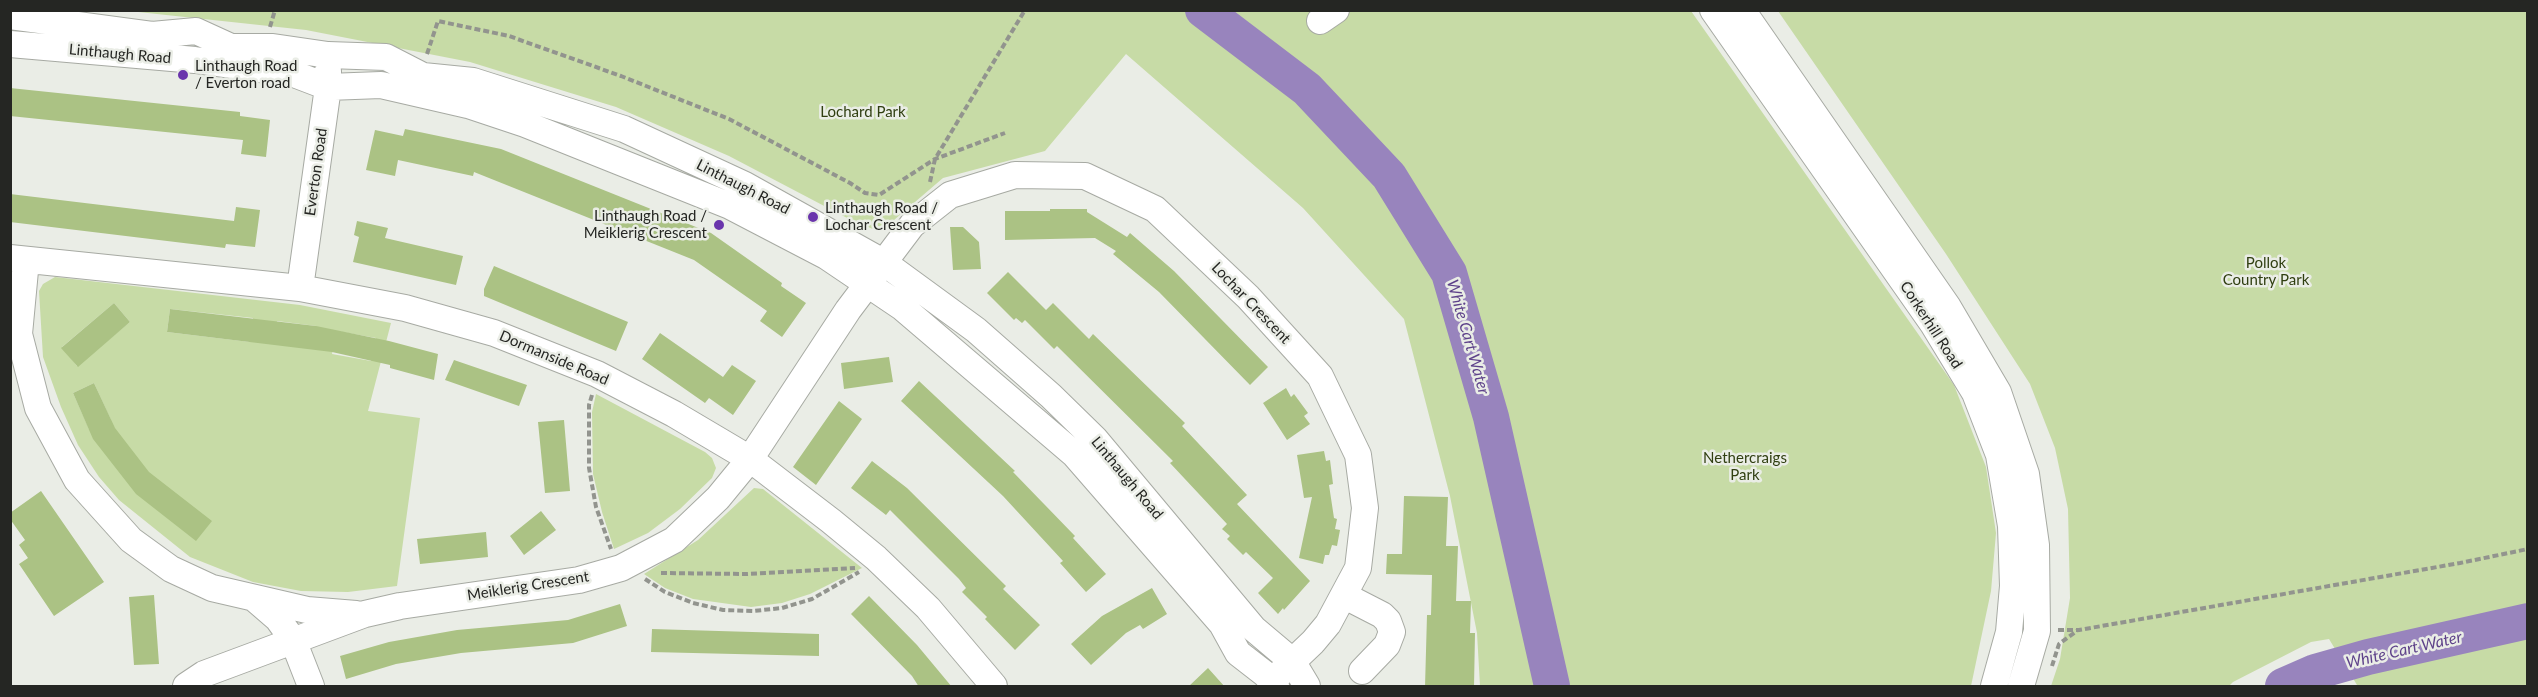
<!DOCTYPE html>
<html>
<head>
<meta charset="utf-8">
<style>
	body { margin:0 }
	#map { position:relative; width:2538px; height:697px; overflow:hidden; background:#eaede6; font-family:Lato,sans-serif }
	canvas { display:block }
	.frame { position:absolute; inset:0; border:12px solid #252623; pointer-events:none }
</style>
</head>
<body>
<div id="map">
<canvas width="2538" height="697"></canvas>
<div class="frame"></div>
</div>
<script>
const c = document.querySelector('canvas').getContext('2d');
c.lineJoin = 'round';
function fillPath(path, color) {
  c.fillStyle = color;
  c.fill(path, 'evenodd');
}
function toPath(rows) {
  const path = new Path2D();
  for (const r of rows) {
    path.moveTo(r[0], r[1]);
    for (let i = 2; i < r.length; i += 2) path.lineTo(r[i], r[i + 1]);
  }
  return path;
}
function trace(path, color, width, dash) {
  c.strokeStyle = color;
  c.lineWidth = width;
  c.lineCap = dash ? 'butt' : 'round';
  c.setLineDash(dash || []);
  c.stroke(path);
}
function write(font, color, halo, rows, align = 'center') {
  c.font = font + ' Lato,sans-serif';
  c.lineWidth = 5;
  c.setLineDash([]);
  c.textBaseline = 'middle';
  c.strokeStyle = halo;
  c.fillStyle = color;
  for (const [text, x, y, turn = 0] of rows) {
    c.save();
    c.translate(x, y);
    c.rotate((+turn || 0) * Math.PI / 180);
    c.textAlign = isNaN(turn) ? turn : align;
    if (halo) c.strokeText(text, 0, 0);
    c.fillText(text, 0, 0);
    c.restore();
  }
}
fillPath(toPath([
	[129,11,1691,11,1954,385,1986,467,1996,533,1991,591,1971,686,1480,686,1477,633,1450,496,1404,319,1303,208,1126,54,1045,151,943,178,880,232,849,219,729,156,616,107,470,62,306,30],
	[1778,11,2527,11,2527,686,2355,686,2357,685,2329,639,2311,642,2233,682,2229,686,2051,686,2060,659,2070,598,2068,509,2055,448,2030,384,1946,254],
	[55,277,300,305,391,323,368,411,420,418,397,586,348,592,301,591,253,582,190,557,119,500,99,477,78,445,61,407,43,357,39,291,43,284],
	[114,303,130,322,77,366,62,347],
	[170,309,253,318,250,342,167,332],
	[277,321,316,326,273,344],
	[337,331,376,338,371,361,332,354],
	[94,383,111,420,89,429,73,393],
	[596,394,705,452,712,458,716,468,712,478,680,509,648,533,614,549,602,512,593,474,592,412],
	[754,488,763,489,862,568,810,594,782,603,751,607,693,599,665,588,644,574,698,540]
]), '#c7dba6');
trace(toPath([
	[1203,10,1307,89,1389,176,1449,273,1491,417,1552,686],
	[2283,686,2315,672,2368,657,2528,621]
]), '#9884bd', 36);
fillPath(toPath([
	[10,88,240,112,240,116,270,120,266,157,241,154,243,140,10,116],
	[405,129,501,149,711,233,782,283,781,286,806,303,782,337,760,321,767,311,694,260,474,172,473,176,398,160,395,176,366,170,375,130,403,136],
	[10,194,234,221,236,207,260,210,255,247,226,244,225,248,10,222],
	[1050,209,1087,209,1087,212,1127,237,1130,233,1174,271,1268,367,1250,385,1159,292,1113,254,1116,251,1095,238,1005,240,1005,211,1050,211],
	[357,221,388,228,385,238,463,256,456,285,353,262,359,237,354,235],
	[950,227,963,227,979,242,981,269,953,270],
	[494,266,628,322,616,351,484,296,484,289],
	[1008,272,1046,310,1053,303,1089,339,1093,334,1185,423,1182,426,1247,495,1237,504,1310,581,1284,610,1283,608,1278,614,1258,593,1273,578,1246,552,1243,555,1227,539,1230,536,1222,529,1227,524,1170,463,1173,461,1057,346,1054,349,1025,320,1022,323,1016,318,1014,320,987,293],
	[114,303,130,322,78,367,61,348],
	[170,309,316,326,389,341,438,354,434,380,390,368,390,365,332,352,167,332],
	[660,333,723,377,732,365,756,381,733,415,709,398,705,403,642,359],
	[889,357,893,382,844,389,841,363],
	[454,360,527,385,519,406,445,380],
	[919,381,1015,471,1013,472,1075,536,1073,538,1106,574,1086,592,1060,563,1063,561,1003,496,901,401],
	[94,383,115,428,149,472,212,521,196,541,136,494,93,439,73,393],
	[1286,388,1291,397,1294,394,1308,413,1304,416,1310,424,1287,440,1263,403],
	[839,401,862,419,816,485,793,467],
	[564,420,570,491,545,493,538,422],
	[1324,451,1326,461,1330,460,1333,484,1329,485,1334,518,1337,519,1335,529,1340,530,1337,546,1332,545,1329,555,1325,555,1323,564,1299,558,1312,497,1304,498,1297,455],
	[872,461,907,488,1006,586,1003,589,1040,625,1015,650,985,619,987,617,962,592,966,588,959,579,890,510,886,515,851,488],
	[41,491,104,582,54,616,19,564,28,558,19,545,25,540,10,519,10,513],
	[1404,496,1448,497,1446,546,1458,546,1456,601,1471,601,1470,633,1475,633,1474,687,1425,687,1427,615,1431,615,1432,575,1386,574,1387,554,1402,554],
	[541,511,556,530,524,555,510,536],
	[486,532,488,557,420,564,417,539],
	[1152,588,1167,614,1143,629,1140,625,1126,633,1091,665,1071,644,1102,616],
	[154,595,159,664,134,665,129,597],
	[869,596,917,645,952,687,919,687,912,676,851,614],
	[620,604,627,626,573,643,461,653,396,664,346,679,340,656,389,642,457,630,568,620],
	[652,629,819,634,819,656,651,652],
	[1208,668,1225,687,1188,687]
]), '#abc284');
const minor = toPath([
	[1713,10,1933,324,1975,393,1999,455,2011,526,2013,586,2009,632,1994,686],
	[1742,10,1948,307,1998,392,2026,474,2036,545,2037,631,2021,686],
	[10,16,152,35,196,31,231,47,273,47,328,55,386,57,423,76,473,81,624,129,745,185,883,262,976,330,1051,396,1095,439,1254,629,1292,661,1307,686],
	[1320,21,1336,10],
	[10,44,195,60,294,74,328,87,381,85,468,105,525,124,730,206,826,256,903,308,1074,454,1222,624,1238,653,1265,674,1276,686],
	[10,258,300,288,405,308,494,333,597,374,674,414,750,459,831,521,876,558,928,608,994,686],
	[26,260,19,334,38,408,77,480,131,540,171,569,212,588,307,610,356,614],
	[300,288,328,87,328,71],
	[1345,596,1382,615,1388,621,1392,632,1387,645,1362,671],
	[256,600,278,619,293,640,311,686],
	[186,686,204,674,365,614,400,606,579,580,621,568,674,540,718,498,750,459,848,310,912,225,950,195,1015,175,1085,176,1155,209,1248,297,1320,376,1358,455,1365,508,1358,568,1328,624,1313,642,1272,681]
]);
trace(minor, '#a7aaa3', 28);
trace(toPath([
	[270,27,275,10],
	[427,54,438,21,509,36,621,76,729,119,850,183,865,193,879,195,935,159,1005,133],
	[930,182,935,159,1025,10],
	[592,395,589,405,589,468,596,507,611,549],
	[661,573,746,574,855,568],
	[645,579,665,592,693,603,723,610,753,611,782,608,812,599,859,572],
	[2058,630,2079,630,2460,563,2528,549],
	[2052,666,2059,644,2078,630]
]), '#92948e', 4, [6, 3]);
trace(minor, '#fff', 26);
for (const [x, y, r, color] of [
	[183,75,6,"#6a35ac"],
	[813,217,6,"#6a35ac"],
	[719,225,6,"#6a35ac"]
]) {
  const dot = new Path2D();
  dot.arc(x, y, r, 0, 2 * Math.PI);
  c.fillStyle = color;
  c.fill(dot);
  trace(dot, '#eaede6', 2);
}
write('15px', '#252623', '#eaede6', [
	["Linthaugh Road",120,54,5],
	["Everton Road",316,172,-82],
	["Linthaugh Road",743,187,27],
	["Lochar Crescent",1251,303,46],
	["Corkerhill Road",1931,325,57],
	["Dormanside Road",554,358,23],
	["Linthaugh Road",1127,478,50],
	["Meiklerig Crescent",528,586,-9]
]);
write('15px', '#252623', '#eaede6', [
	["Linthaugh Road",195,66],
	["/ Everton road",195,83],
	["Linthaugh Road /",825,208],
	["Lochar Crescent",825,225],
	["Linthaugh Road /",707,216,"right"],
	["Meiklerig Crescent",707,233,"right"]
], 'left');
write('15px', '#303f11', '#eaede6', [
	["Lochard Park",863,112],
	["Pollok",2266,263],
	["Country Park",2266,280],
	["Nethercraigs",1745,458],
	["Park",1745,475]
]);
write('italic 16px', '#5e428a', '#eaede6', [
	["White Cart Water",1468,337,74],
	["White Cart Water",2404,650,-13]
]);
</script>
</body>
</html>
